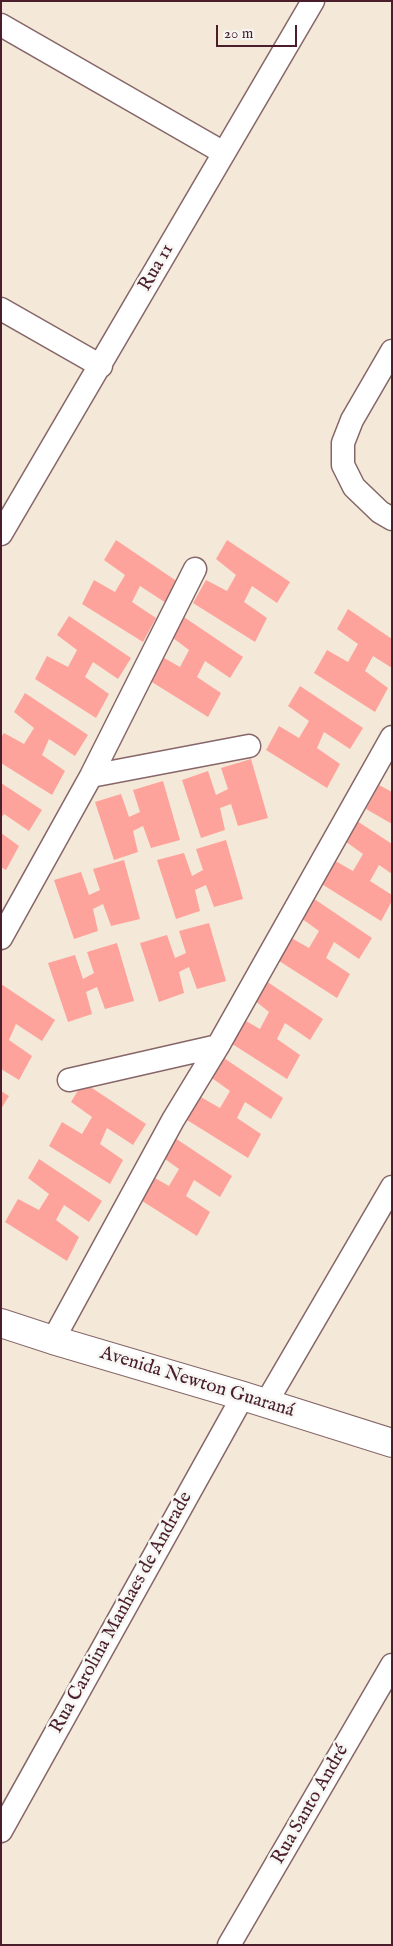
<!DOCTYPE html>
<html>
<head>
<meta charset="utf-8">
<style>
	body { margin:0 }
	#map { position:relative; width:393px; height:1946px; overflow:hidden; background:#f4e9d8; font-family:"IM FELL English",serif }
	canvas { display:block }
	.frame { position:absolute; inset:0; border:2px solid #4a1f2b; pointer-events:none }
	.scale { position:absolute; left:216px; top:25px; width:81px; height:22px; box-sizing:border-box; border:2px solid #4a1f2b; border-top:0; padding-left:6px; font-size:15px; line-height:18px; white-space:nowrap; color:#4a1f2b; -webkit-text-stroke:4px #f6f6f2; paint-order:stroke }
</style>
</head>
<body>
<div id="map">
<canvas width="393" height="1946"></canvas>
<div class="frame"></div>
<div class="scale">20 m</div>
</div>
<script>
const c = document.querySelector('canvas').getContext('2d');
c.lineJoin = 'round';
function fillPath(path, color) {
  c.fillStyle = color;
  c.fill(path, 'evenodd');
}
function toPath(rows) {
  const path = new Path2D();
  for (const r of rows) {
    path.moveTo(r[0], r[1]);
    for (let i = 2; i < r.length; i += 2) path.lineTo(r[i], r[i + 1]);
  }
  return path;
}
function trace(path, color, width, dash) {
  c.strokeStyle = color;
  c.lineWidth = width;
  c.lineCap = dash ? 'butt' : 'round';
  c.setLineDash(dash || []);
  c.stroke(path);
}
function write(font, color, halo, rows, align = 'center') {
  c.font = font + ' "IM FELL English",serif';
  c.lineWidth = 5;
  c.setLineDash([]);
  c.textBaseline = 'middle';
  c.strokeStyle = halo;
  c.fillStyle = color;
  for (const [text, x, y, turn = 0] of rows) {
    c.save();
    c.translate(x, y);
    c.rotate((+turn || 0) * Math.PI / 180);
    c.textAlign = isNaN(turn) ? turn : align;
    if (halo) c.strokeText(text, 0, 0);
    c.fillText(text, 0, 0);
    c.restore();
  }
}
fillPath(toPath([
	[116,540,178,582,166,603,140,586,132,602,156,618,143,642,82,604,94,580,115,592,125,575,104,560],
	[227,540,290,582,277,603,252,586,244,602,267,618,255,642,193,603,206,580,227,591,236,575,216,559],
	[348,609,392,639,392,668,373,656,365,671,388,688,375,712,314,673,327,650,348,662,358,644,337,629],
	[181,615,243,657,230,678,205,661,197,677,221,693,208,717,147,679,159,655,180,667,189,650,169,635],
	[69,616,131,658,118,679,93,662,85,677,109,694,96,718,35,679,47,656,68,667,77,650,57,635],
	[300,686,363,728,350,749,324,732,317,748,340,764,327,788,266,750,279,726,299,738,309,721,288,706],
	[25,693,88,735,75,756,49,739,42,755,65,771,52,795,1,763,1,737,4,733,24,744,34,728,14,712],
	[251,759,268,818,238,826,231,804,220,808,225,830,201,838,182,780,208,771,216,795,228,789,221,768],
	[163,781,180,840,151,848,143,826,133,831,138,852,114,860,95,802,121,794,129,817,140,812,133,790],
	[1,783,42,810,29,831,4,814,1,818],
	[379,785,392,792,392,824,366,809],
	[354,819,392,844,392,874,379,865,370,881,392,895,392,901,381,921,320,883,332,859,353,871,363,854,342,839],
	[1,833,19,846,6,870,1,867],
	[226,840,243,899,214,907,206,885,195,890,200,911,176,919,157,860,184,853,192,876,203,870,196,849],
	[124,860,140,919,111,926,103,904,93,909,98,931,74,939,54,880,81,872,89,895,100,890,93,869],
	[310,896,372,938,359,959,334,942,326,958,350,974,337,998,276,959,288,936,309,948,319,931,298,916],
	[209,923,226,981,197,989,189,967,179,972,184,993,159,1002,140,943,167,935,175,958,186,953,179,931],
	[117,943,134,1001,105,1009,97,987,86,992,92,1014,68,1022,48,963,75,955,83,979,94,973,87,952],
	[260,977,323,1019,310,1040,285,1023,277,1039,300,1055,287,1079,226,1040,239,1017,260,1029,269,1012,249,996],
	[1,984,55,1020,42,1041,16,1024,9,1040,32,1056,19,1080,1,1069],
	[221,1056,283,1098,271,1119,245,1102,237,1118,261,1134,248,1158,187,1120,199,1096,220,1108,230,1091,209,1076],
	[83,1082,146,1124,133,1145,107,1128,100,1144,123,1160,110,1184,49,1146,62,1122,82,1134,92,1117,71,1102],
	[1,1091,9,1096,1,1109],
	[169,1134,232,1176,220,1197,194,1180,186,1196,210,1212,197,1236,136,1197,148,1174,169,1186,179,1169,158,1154],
	[39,1159,102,1201,89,1222,64,1205,56,1220,79,1237,67,1261,5,1222,18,1199,39,1210,49,1194,28,1178]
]), '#fea39c');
const street = toPath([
	[1,25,224,153],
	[1,309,101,366],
	[392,351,352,420,343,443,343,465,354,487,380,512,392,519],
	[1,534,313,1],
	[91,776,249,746],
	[1,938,91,776,195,569],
	[69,1080,218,1046],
	[53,1340,173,1120,218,1046,392,737],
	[266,1403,392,1187],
	[1,1831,243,1396],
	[229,1945,392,1665]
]);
const secondary = toPath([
	[1,1323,53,1340,243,1396,392,1443]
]);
trace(street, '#866668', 25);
trace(secondary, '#866668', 30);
trace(street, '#fff', 22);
trace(secondary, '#fff', 28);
write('19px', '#4a1f2b', '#f6f6f2', [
	["Rua 11",157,268,-60],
	["Avenida Newton Guaraná",197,1383,17],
	["Rua Carolina Manhaes de Andrade",122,1613,-61],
	["Rua Santo André",311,1805,-60]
]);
</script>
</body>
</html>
